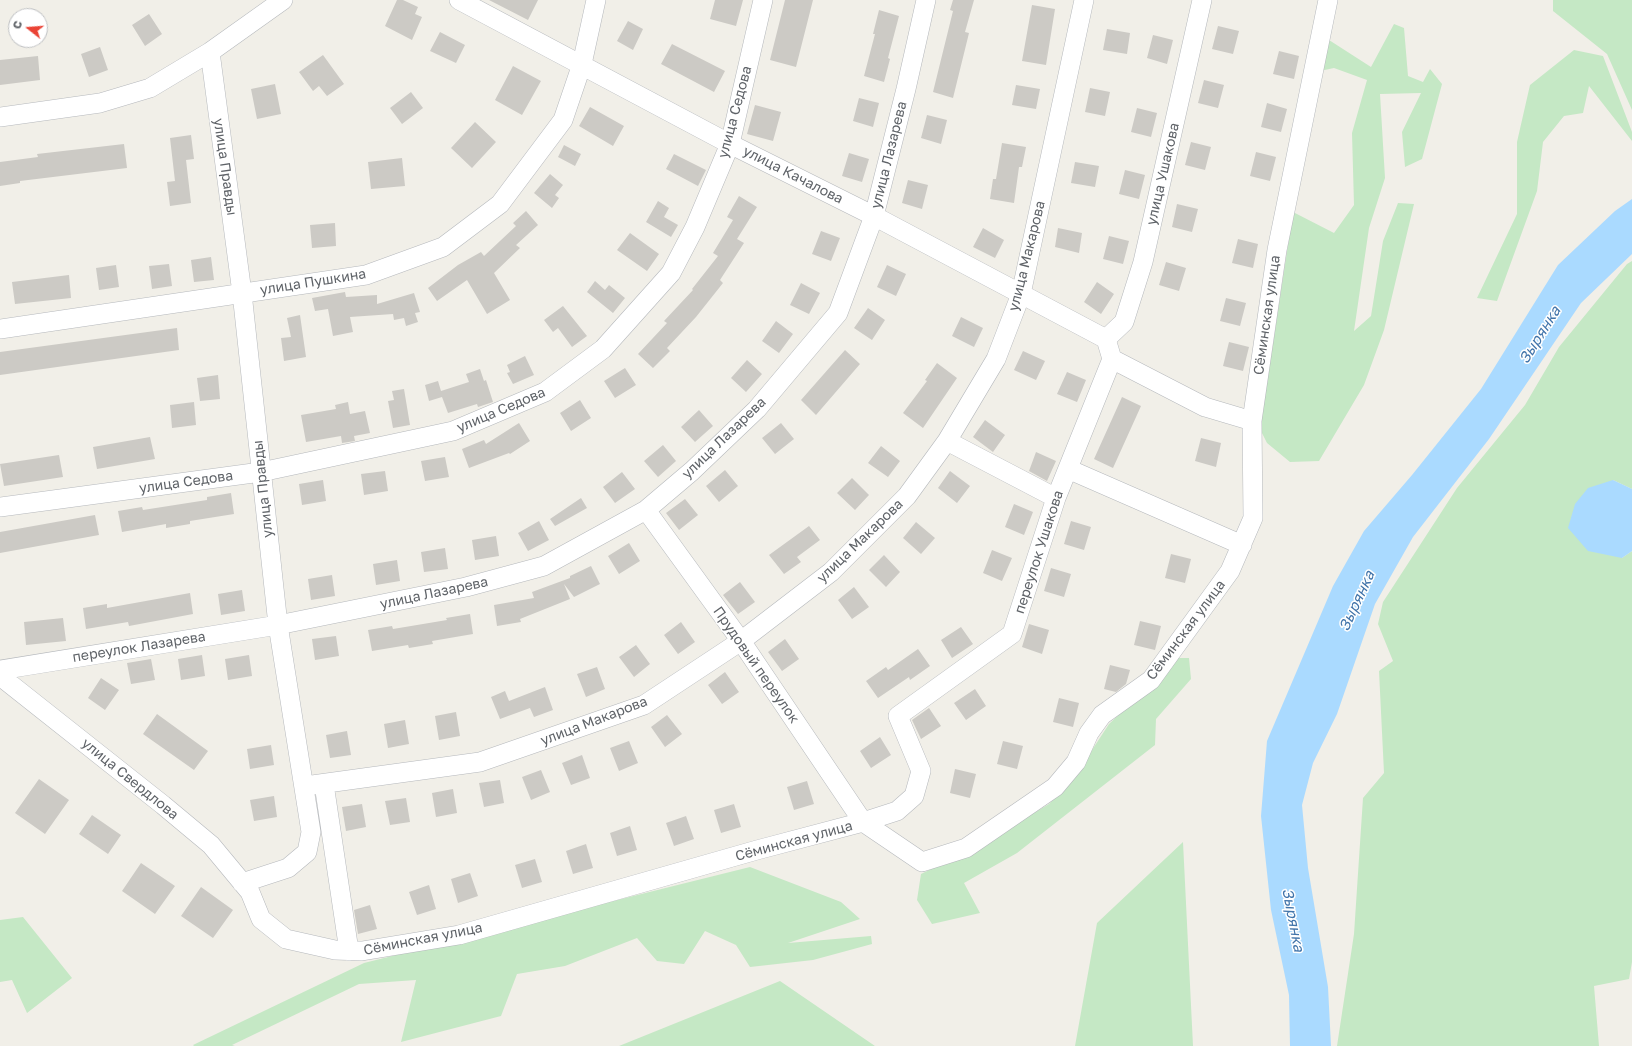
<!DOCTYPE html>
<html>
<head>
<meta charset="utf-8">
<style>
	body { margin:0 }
	#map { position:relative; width:1632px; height:1046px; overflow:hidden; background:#f1efe8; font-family:"Golos Text",sans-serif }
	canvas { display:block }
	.north { position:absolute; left:8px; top:8px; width:40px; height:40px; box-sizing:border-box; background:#fff; border:1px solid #bfc1c3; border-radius:50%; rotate:287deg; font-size:11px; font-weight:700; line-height:16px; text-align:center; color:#5f6368 }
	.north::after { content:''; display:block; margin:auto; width:14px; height:18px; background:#ea4335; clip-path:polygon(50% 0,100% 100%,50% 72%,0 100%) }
</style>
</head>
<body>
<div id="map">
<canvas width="1632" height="1046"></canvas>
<div class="north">С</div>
</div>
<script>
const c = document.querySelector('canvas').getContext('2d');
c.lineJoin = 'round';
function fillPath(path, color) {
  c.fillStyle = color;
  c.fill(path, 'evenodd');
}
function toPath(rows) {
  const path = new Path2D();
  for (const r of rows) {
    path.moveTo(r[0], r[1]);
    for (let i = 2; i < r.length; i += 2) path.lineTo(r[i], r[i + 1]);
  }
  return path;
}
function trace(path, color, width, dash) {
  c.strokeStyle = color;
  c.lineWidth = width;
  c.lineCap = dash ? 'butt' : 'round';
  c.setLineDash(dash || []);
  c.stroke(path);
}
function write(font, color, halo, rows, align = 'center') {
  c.font = font + ' "Golos Text",sans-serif';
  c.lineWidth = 3;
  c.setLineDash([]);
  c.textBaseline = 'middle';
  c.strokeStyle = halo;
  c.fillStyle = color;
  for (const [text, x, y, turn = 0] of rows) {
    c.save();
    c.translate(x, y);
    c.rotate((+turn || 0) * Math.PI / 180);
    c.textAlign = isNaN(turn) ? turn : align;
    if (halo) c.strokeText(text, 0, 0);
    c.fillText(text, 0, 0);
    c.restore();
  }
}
fillPath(toPath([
	[1553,0,1632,0,1632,110,1607,54,1553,11],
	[1394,24,1404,28,1408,76,1423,82,1430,69,1442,84,1422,159,1405,167,1402,132,1421,93,1380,94,1385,178,1369,228,1354,331,1371,316,1383,241,1398,203,1414,204,1384,330,1364,385,1319,461,1290,462,1267,443,1260,429,1293,212,1334,233,1354,205,1352,133,1367,80,1334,68,1320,71,1329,40,1371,67],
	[1574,50,1603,56,1632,132,1632,141,1589,86,1583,113,1564,116,1543,142,1537,191,1497,301,1477,298,1517,214,1517,142,1530,85],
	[1632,261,1632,489,1613,480,1622,558,1632,551,1632,962,1629,979,1594,986,1599,1046,1337,1046,1354,934,1363,798,1384,773,1379,671,1393,661,1378,624,1383,602,1457,488,1525,405,1559,347,1627,264],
	[1172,658,1189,658,1191,679,1156,719,1155,745,1017,853,964,883,980,913,932,924,917,900,921,874,976,847,1049,804,1077,773,1109,724,1150,685],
	[1183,842,1193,1046,1075,1046,1097,923],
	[750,867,841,902,860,919,788,943,871,936,872,944,813,960,750,967,736,945,705,931,684,964,657,961,637,938,565,966,517,974,501,1016,401,1042,416,980,359,984,232,1045,235,1046,194,1046,193,1045,364,963],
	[23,917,72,978,27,1013,12,980,0,982,0,920],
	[780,981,875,1046,619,1046]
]), '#c5e8c5');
fillPath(toPath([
	[1632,199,1632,254,1581,303,1489,439,1413,537,1375,604,1337,714,1313,763,1302,805,1308,868,1328,987,1331,1046,1290,1046,1289,995,1271,910,1261,816,1267,741,1333,586,1364,531,1412,475,1481,389,1558,265,1615,211],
	[1613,480,1632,489,1632,551,1622,558,1588,551,1568,528,1575,504,1588,488]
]), '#aadaff');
fillPath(toPath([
	[397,0,403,0,418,7,415,14,422,17,412,40,385,26],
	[489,0,538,0,528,20],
	[715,0,743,0,736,26,710,19],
	[785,0,813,0,796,67,770,60],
	[953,0,974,0,965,32,969,33,953,98,933,92,953,11,950,10],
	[1032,5,1055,9,1046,65,1022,61],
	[879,10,899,16,888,58,890,59,884,82,864,76,875,34,873,34],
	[149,14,162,34,145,46,132,25],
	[628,21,643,29,633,50,617,41],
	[1218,26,1239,31,1233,54,1212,49],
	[1107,29,1130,33,1127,54,1103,50],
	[440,32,465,45,456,63,430,51],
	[1153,35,1173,40,1167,64,1147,58],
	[672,44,725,71,714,92,661,64],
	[100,47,108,70,89,77,81,54],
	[1279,51,1299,56,1294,79,1273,74],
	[323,55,344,84,327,96,319,86,313,91,299,72],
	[38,56,40,80,0,85,0,60],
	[513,66,541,81,522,115,495,100],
	[1204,80,1224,85,1218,108,1198,103],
	[275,84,281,114,257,119,251,89],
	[1016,85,1040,89,1036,109,1012,105],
	[1090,88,1110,92,1105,116,1085,112],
	[411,92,423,108,402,124,390,108],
	[859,98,879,103,873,127,853,121],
	[1267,103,1287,109,1281,132,1261,127],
	[755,105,781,112,773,141,747,134],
	[590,107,624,126,613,146,579,126],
	[1137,108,1157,113,1151,137,1131,132],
	[927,115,947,120,941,144,921,138],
	[475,122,496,142,472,168,451,148],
	[191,135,194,159,186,160,191,203,170,206,167,182,175,181,170,138],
	[1191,142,1211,147,1205,170,1185,165],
	[1002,143,1026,147,1022,167,1019,167,1014,203,990,199,993,179,996,179],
	[124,144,127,168,20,181,20,183,0,186,0,162,38,157,37,154],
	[564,145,581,154,575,166,558,157],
	[1256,152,1276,157,1270,181,1250,176],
	[849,153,869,159,862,182,842,176],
	[674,154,706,170,698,186,666,169],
	[402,158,405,186,371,189,368,162],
	[1075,162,1099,166,1095,187,1071,183],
	[1125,170,1145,175,1139,199,1119,194],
	[550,174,563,185,555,195,559,198,552,208,534,193],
	[908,180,928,185,922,209,902,203],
	[739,196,757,207,737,239,744,243,720,280,723,283,696,317,667,348,670,351,653,368,638,354,667,323,664,321,693,290,692,289,718,256,713,253,733,220,727,217],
	[658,201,669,208,664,217,678,225,671,237,646,222],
	[1177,204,1198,209,1192,232,1172,227],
	[526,211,538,225,516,245,520,248,494,273,510,300,487,314,467,280,437,301,428,288,458,265,481,252,484,256,516,226,513,223],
	[335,223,336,246,312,248,310,225],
	[983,228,1004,240,995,258,973,247],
	[1058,228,1082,233,1079,253,1055,247],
	[821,231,840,238,831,261,812,254],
	[630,233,659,254,647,271,617,250],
	[1109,236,1129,241,1123,264,1103,259],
	[1238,239,1258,244,1253,268,1232,263],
	[211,257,214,280,194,282,191,260],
	[1166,262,1186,268,1179,291,1159,285],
	[169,264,172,286,152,289,149,266],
	[116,265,119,287,99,290,96,268],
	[887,265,906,274,896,296,877,287],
	[69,275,71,298,15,304,12,282],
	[595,281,605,290,609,285,625,298,613,313,587,292],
	[1097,282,1114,294,1101,314,1084,302],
	[801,283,820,293,809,314,790,305],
	[345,292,346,297,377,295,377,304,414,293,420,312,415,313,418,322,406,326,404,318,394,320,393,314,350,317,353,332,333,336,328,309,315,311,312,298],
	[1226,298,1246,303,1240,326,1220,321],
	[563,306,587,336,572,347,558,328,553,332,544,320],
	[868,308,885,320,872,340,854,328],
	[300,315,306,357,284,361,281,338,291,337,287,318],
	[961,317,983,328,974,347,952,336],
	[776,321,793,334,779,353,762,341],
	[177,328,179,350,0,375,0,352],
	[1229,342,1249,347,1243,371,1223,366],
	[845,350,860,364,816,415,801,400],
	[1023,351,1045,361,1036,380,1014,370],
	[525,356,534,375,513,384,507,373,510,372,507,365],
	[747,360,762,374,746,392,731,378],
	[937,363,957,378,923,428,903,413,927,381,925,380],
	[625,368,636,385,615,398,604,381],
	[480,369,484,381,486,380,493,402,478,407,477,404,448,413,442,397,429,401,425,385,438,381,441,391,469,382,466,374],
	[1067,372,1086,380,1077,402,1057,394],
	[218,375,220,399,200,401,197,378],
	[404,389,410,425,393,428,388,401,394,400,392,391],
	[1122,397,1141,406,1113,468,1094,459],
	[580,400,591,418,571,431,560,413],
	[194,402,196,425,172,428,170,405],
	[348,402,350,414,365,411,370,433,354,436,355,441,342,443,341,436,306,442,301,415,336,409,335,405],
	[699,410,713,426,695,442,681,427],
	[985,420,1005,435,993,452,973,437],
	[519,423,530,441,510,454,509,453,469,468,462,449,484,440,486,444],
	[781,423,794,439,775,454,762,438],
	[150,437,155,459,97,469,93,447],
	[1201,438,1221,443,1216,467,1195,461],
	[663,445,676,461,658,477,644,461],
	[881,446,900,461,888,477,868,463],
	[1036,452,1056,461,1047,481,1029,471],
	[59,455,63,477,4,486,0,464],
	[445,457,449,477,425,481,421,461],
	[725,470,738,486,719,502,706,486],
	[385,471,388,491,364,495,361,474],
	[950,471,970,486,957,503,938,488],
	[622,472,635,489,615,503,603,487],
	[852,478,869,495,855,510,837,493],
	[323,480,326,501,302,505,299,484],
	[231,493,234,514,190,521,190,524,166,528,166,524,122,532,118,511,142,507,143,510,207,500,207,497],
	[581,498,587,508,555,526,550,519],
	[685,499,698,515,679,530,666,513],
	[1014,504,1033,512,1024,535,1005,527],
	[95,515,99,535,0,553,0,532],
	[539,521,549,540,528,551,518,533],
	[1071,521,1091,527,1084,550,1064,544],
	[916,522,935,538,921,554,903,538],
	[809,526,820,540,797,557,801,562,784,574,769,555],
	[496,536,499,556,475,560,472,540],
	[629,543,640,561,619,574,608,556],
	[445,548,448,569,424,572,421,552],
	[992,550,1012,558,1002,581,983,573],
	[1171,554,1191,559,1185,583,1165,578],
	[884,555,900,572,886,587,869,570],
	[397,560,400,581,376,585,373,564],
	[591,566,600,584,574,597,564,584,570,599,520,619,521,622,497,626,494,605,534,598,532,592,570,578,570,576],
	[1051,568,1071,574,1064,597,1044,591],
	[332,575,335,596,311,600,308,579],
	[740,582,755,602,738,614,723,595],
	[854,587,869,607,852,619,838,600],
	[242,590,245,611,221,615,218,594],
	[190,593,193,614,129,626,128,622,86,629,83,608,107,604,107,608],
	[470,614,473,634,432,641,433,644,409,648,408,645,372,651,368,630,392,626,393,629,447,620,446,618],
	[63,618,66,641,26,645,24,622],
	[1140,621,1161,626,1155,650,1134,645],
	[681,622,695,642,678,654,664,635],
	[1029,624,1049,630,1042,654,1022,647],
	[961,627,973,644,952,658,941,640],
	[336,636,339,656,315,660,312,639],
	[785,639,799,659,782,671,768,652],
	[636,645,650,664,634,677,619,657],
	[918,649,930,666,910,680,909,677,878,698,866,681,886,667,888,670],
	[202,655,205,676,181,680,178,659],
	[249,655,252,676,228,680,225,659],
	[151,659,155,680,131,684,127,663],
	[1110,665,1130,670,1126,684,1116,692,1104,689],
	[597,667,605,689,586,697,577,674],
	[725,672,739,692,722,704,708,685],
	[101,678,119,690,105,710,88,698],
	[545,687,553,710,534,717,530,708,500,719,491,697,505,691,509,701],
	[975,689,986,706,966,720,954,703],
	[1059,698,1079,703,1073,727,1053,722],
	[929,708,941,726,921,739,912,720],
	[456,712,460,736,439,740,435,716],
	[157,714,208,751,194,770,143,734],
	[667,715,682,734,665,747,651,727],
	[405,720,409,744,388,748,384,724],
	[347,731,351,755,330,758,326,735],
	[880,737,891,755,871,768,860,751],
	[629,741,638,763,619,771,610,748],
	[1003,741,1023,746,1017,769,997,764],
	[271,745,274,765,250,769,247,749],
	[582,755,590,778,571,785,562,763],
	[955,769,976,774,970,798,950,793],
	[541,770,550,792,531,800,522,777],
	[39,779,69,800,45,834,15,813],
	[500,780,504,803,484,807,479,783],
	[807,781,814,804,794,810,787,787],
	[453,789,457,813,436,817,432,793],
	[274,796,277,817,254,821,250,800],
	[406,798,410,822,390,825,385,801],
	[362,804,366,827,346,831,342,807],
	[734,804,741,827,721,833,714,810],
	[92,815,121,835,108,854,79,834],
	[686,816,694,839,674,846,666,823],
	[630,826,637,850,617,856,610,833],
	[586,844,593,868,573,874,566,851],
	[535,859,542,882,522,888,515,865],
	[141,863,175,886,155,914,122,891],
	[470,873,478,896,458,903,451,879],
	[429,885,436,909,417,915,409,892],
	[201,887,233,910,213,938,181,916],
	[370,905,377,929,358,934,354,910]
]), '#cccac5');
const minor = toPath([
	[459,0,730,144,874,216,1106,339],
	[210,52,242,293,278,625,311,832,307,852,288,868,242,883],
	[0,117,100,103,150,88,210,52,283,0],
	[0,329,366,275,443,247,500,204,563,120,582,64,596,0],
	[1106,339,1124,322,1143,262,1202,0],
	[1112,359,1205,407,1252,421],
	[947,441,1056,498],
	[1068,469,1242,545],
	[0,507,261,472,453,431,545,392,603,349,671,273,695,227,730,144,763,0],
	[646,510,741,641,863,822,922,862,966,848,1055,787,1076,762,1089,733,1102,715,1151,680,1230,571,1253,518,1252,421,1277,250,1328,0],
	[0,670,278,625,466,587,544,566,646,510,692,471,757,409,838,313,874,216,906,89,926,0],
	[0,676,163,805,211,845,250,892,261,919,286,939,335,950,362,951,459,935,757,850,863,822,897,811,914,796,921,771,898,716,1012,634,1056,498,1112,359,1106,339],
	[324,784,349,951],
	[305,786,480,762,644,705,741,641,831,572,907,496,947,441,996,359,1021,294,1084,0]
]);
trace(minor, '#b5b8bc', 20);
trace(minor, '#fff', 19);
write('14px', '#5f6368', '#fff', [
	["улица Седова",735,112,-75],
	["улица Лазарева",889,155,-76],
	["улица Правды",225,167,82],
	["улица Ушакова",1163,174,-77],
	["улица Качалова",793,175,27],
	["улица Макарова",1027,256,-76],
	["улица Пушкина",313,282,-9],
	["Сёминская улица",1267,315,-82],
	["улица Седова",501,410,-23],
	["улица Лазарева",724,438,-44],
	["улица Седова",186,482,-8],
	["улица Правды",263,489,-96],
	["улица Макарова",860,541,-44],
	["переулок Ушакова",1039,552,-72],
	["улица Лазарева",434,593,-12],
	["Сёминская улица",1186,630,-53],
	["переулок Лазарева",139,647,-9],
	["Прудовый переулок",756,665,55],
	["улица Макарова",594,721,-21],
	["улица Свердлова",130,779,39],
	["Сёминская улица",794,841,-15],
	["Сёминская улица",423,939,-11]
]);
write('italic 15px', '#4174aa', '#fff', [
	["Зырянка",1540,335,-58],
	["Зырянка",1357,601,-65],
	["Зырянка",1293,920,79]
]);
</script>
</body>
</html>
